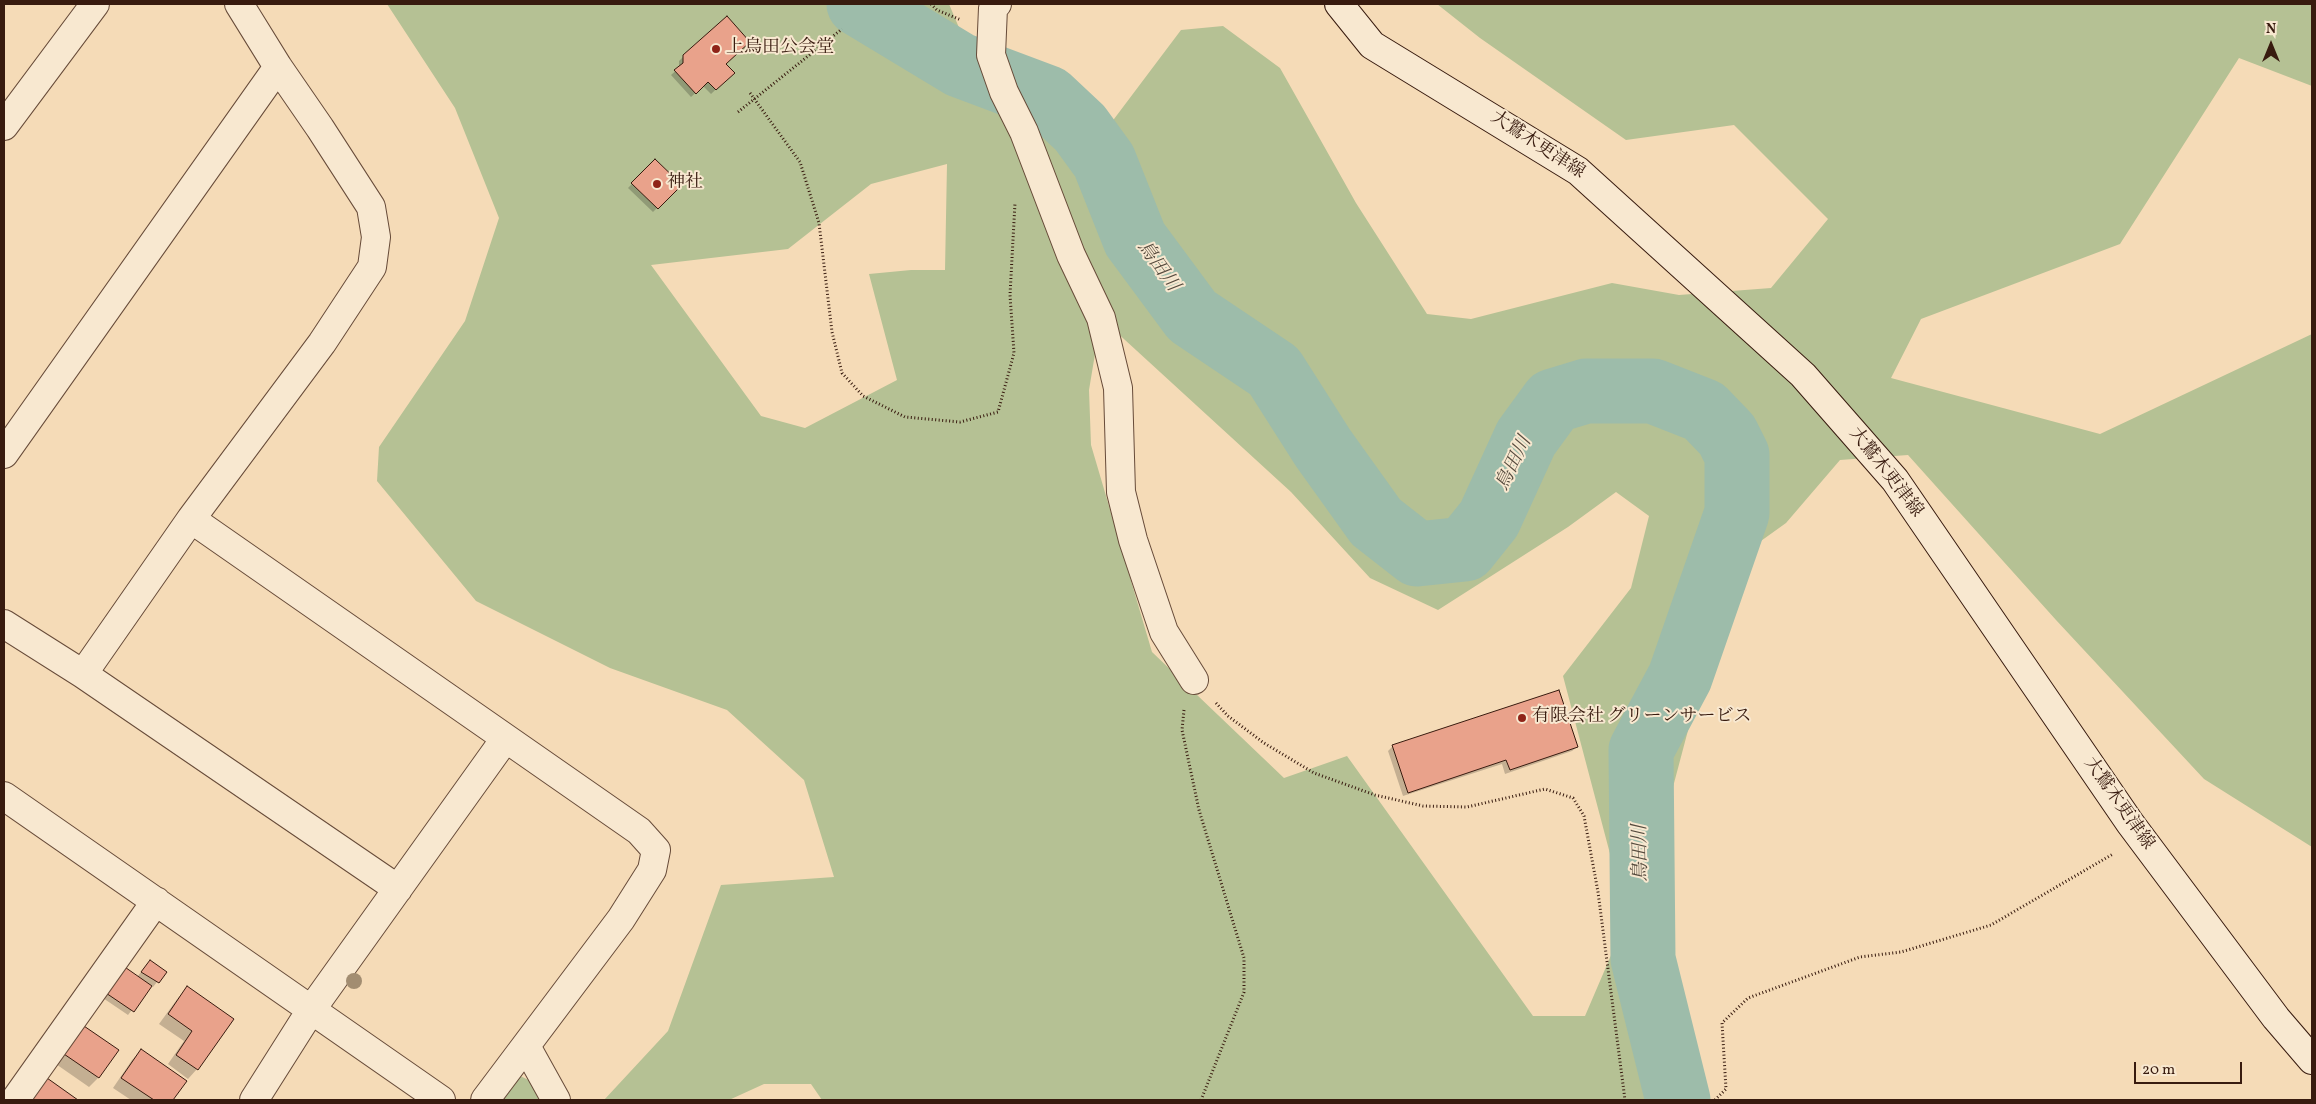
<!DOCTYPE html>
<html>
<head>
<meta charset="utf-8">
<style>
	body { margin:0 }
	#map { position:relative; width:2316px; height:1104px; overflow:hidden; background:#f5dbb7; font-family:Vollkorn,serif }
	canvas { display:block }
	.frame { position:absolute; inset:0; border:5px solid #381b0f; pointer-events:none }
	.north { position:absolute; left:2246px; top:20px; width:50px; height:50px; -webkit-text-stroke:4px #f8e8d0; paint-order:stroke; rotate:0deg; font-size:14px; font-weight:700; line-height:20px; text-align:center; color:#381b0f }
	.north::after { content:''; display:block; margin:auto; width:18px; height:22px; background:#381b0f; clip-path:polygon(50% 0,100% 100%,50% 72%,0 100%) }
	.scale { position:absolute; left:2134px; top:1062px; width:108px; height:22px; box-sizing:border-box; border:2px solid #381b0f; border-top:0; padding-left:6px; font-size:15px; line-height:18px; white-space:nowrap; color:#381b0f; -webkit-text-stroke:4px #f8e8d0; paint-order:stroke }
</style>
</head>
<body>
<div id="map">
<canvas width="2316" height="1104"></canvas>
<div class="frame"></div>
<div class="north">N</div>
<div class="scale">20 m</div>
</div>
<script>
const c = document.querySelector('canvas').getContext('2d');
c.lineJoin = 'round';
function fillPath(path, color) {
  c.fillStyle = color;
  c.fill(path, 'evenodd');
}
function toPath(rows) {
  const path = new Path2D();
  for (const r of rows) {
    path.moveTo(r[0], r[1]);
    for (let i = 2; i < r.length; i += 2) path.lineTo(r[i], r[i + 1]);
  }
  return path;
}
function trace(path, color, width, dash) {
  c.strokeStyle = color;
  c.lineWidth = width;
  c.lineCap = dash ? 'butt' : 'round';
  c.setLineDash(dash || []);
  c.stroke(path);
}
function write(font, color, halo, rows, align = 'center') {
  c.font = font + ' Vollkorn,"Noto Serif JP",serif';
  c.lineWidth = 4;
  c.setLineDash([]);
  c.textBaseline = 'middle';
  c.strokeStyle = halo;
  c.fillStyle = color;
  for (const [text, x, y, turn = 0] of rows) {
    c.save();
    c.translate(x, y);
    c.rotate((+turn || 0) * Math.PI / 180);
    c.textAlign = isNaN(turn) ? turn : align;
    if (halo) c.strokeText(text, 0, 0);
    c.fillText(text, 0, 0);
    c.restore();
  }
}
fillPath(toPath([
	[387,4,949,4,968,49,1108,127,1181,30,1223,26,1280,68,1356,203,1427,314,1471,319,1612,283,1679,295,1771,288,1828,219,1734,125,1626,140,1480,38,1437,4,2312,4,2312,86,2239,58,2120,244,1921,319,1891,378,2100,434,2312,334,2312,847,2204,779,2056,620,1908,455,1840,460,1786,523,1733,561,1652,866,1675,1023,1701,1100,822,1100,811,1084,764,1084,729,1100,604,1100,668,1031,721,885,834,877,804,780,727,710,610,668,476,601,377,481,379,447,465,321,499,218,455,108],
	[947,164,945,270,911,270,869,274,897,380,805,428,761,416,651,265,788,249,871,184],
	[1101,318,1291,492,1370,578,1438,610,1568,527,1616,492,1649,516,1631,588,1563,676,1627,918,1585,1016,1533,1016,1347,756,1284,778,1152,652,1091,445,1089,390],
	[518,1075,533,1082,539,1100,502,1100]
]), '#b5c194');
fillPath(toPath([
	[684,56,724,64,733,73,711,94,703,86,691,97,671,75,679,68,679,61],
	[655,160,680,185,653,212,628,188],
	[1393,746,1577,747,1572,751,1505,774,1502,764,1403,796,1388,751],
	[150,961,165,972,153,987,151,985,128,1015,97,994,137,977],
	[187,988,197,1069,188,1079,168,1064,184,1041,159,1024,178,998],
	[71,1035,98,1078,89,1087,53,1062],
	[141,1051,185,1081,172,1100,131,1100,113,1088,132,1060]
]), '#0003');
trace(toPath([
	[859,4,960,65,1048,98,1080,128,1104,161,1135,239,1192,316,1274,371,1323,448,1376,522,1417,554,1465,549,1489,519,1526,438,1553,401,1586,391,1653,391,1704,411,1727,435,1737,455,1737,513,1680,677,1641,750,1643,959,1678,1100]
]), '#9dbcaa', 65);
const building = toPath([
	[727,16,750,42,726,64,735,73,716,90,708,82,696,94,674,70,683,63,683,55,727,16],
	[655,159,682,185,658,209,631,183,655,159],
	[1559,690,1578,747,1510,770,1506,760,1408,793,1392,745,1559,690],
	[150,960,167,972,159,983,141,972,150,960],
	[119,963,152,986,134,1012,100,989,119,963],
	[187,986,234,1019,198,1070,176,1055,192,1031,168,1014,187,986],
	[81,1024,119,1050,99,1078,61,1052,81,1024],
	[141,1049,187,1081,173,1100,154,1100,121,1078,141,1049],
	[47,1078,78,1100,31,1100,47,1078]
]);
fillPath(building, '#e9a28b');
trace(building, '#381b0f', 1);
const street = toPath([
	[997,4,993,8,991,55,1004,92,1024,132,1071,255,1101,318,1118,388,1121,492,1133,540,1164,632,1194,680],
	[4,126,95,4],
	[4,454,278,67],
	[191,519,639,831,656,850,652,870,621,919,485,1100],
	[4,624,83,674,398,889],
	[83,674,191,519,322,343,372,267,376,237,371,207,320,128,278,67,239,4],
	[4,796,441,1100],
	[526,1046,556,1100],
	[15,1100,156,901],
	[254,1100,311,1010,505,739]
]);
const secondary = toPath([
	[1339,4,1372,45,1578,171,1803,375,1895,480,2130,823,2276,1018,2312,1060]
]);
trace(street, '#674b39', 30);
trace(secondary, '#381b0f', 30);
trace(toPath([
	[931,4,937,10,961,20],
	[750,93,800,162,819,223,832,332,842,373,863,396,905,417,960,422,998,412,1014,353,1010,295,1015,203],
	[738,112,842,29],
	[1216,703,1228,716,1264,743,1314,773,1375,795,1423,806,1467,807,1545,789,1573,798,1584,816,1598,892,1625,1100],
	[1184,710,1182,730,1199,810,1244,958,1244,992,1201,1100],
	[1715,1100,1726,1089,1722,1023,1748,998,1860,957,1901,952,1991,925,2113,854]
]), '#381b0f', 3, [1, 2.5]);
trace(street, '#f8e8d0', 28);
trace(secondary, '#f8e8d0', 28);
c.fillStyle = '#a28d71';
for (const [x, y] of [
	[354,981]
]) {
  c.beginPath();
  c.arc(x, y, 8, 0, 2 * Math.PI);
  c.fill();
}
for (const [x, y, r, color] of [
	[716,49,5,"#8f2418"],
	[657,184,5,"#8f2418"],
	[1522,718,5,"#8f2418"]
]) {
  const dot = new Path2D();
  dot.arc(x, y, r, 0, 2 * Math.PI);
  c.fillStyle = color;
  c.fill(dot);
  trace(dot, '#f8e8d0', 2);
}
write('18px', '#381b0f', '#f8e8d0', [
	["上烏田公会堂",726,49],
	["神社",667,184],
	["有限会社 グリーンサービス",1532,718]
], 'left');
write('18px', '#381b0f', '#f8e8d0', [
	["大鷲木更津線",1537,146,33],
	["大鷲木更津線",1885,473,52],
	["大鷲木更津線",2118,804,55]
]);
write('italic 19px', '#564b3e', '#f8e8d0', [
	["鳥田川",1157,267,54],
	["鳥田川",1515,464,-64],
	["鳥田川",1642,853,-91]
]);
</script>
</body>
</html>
